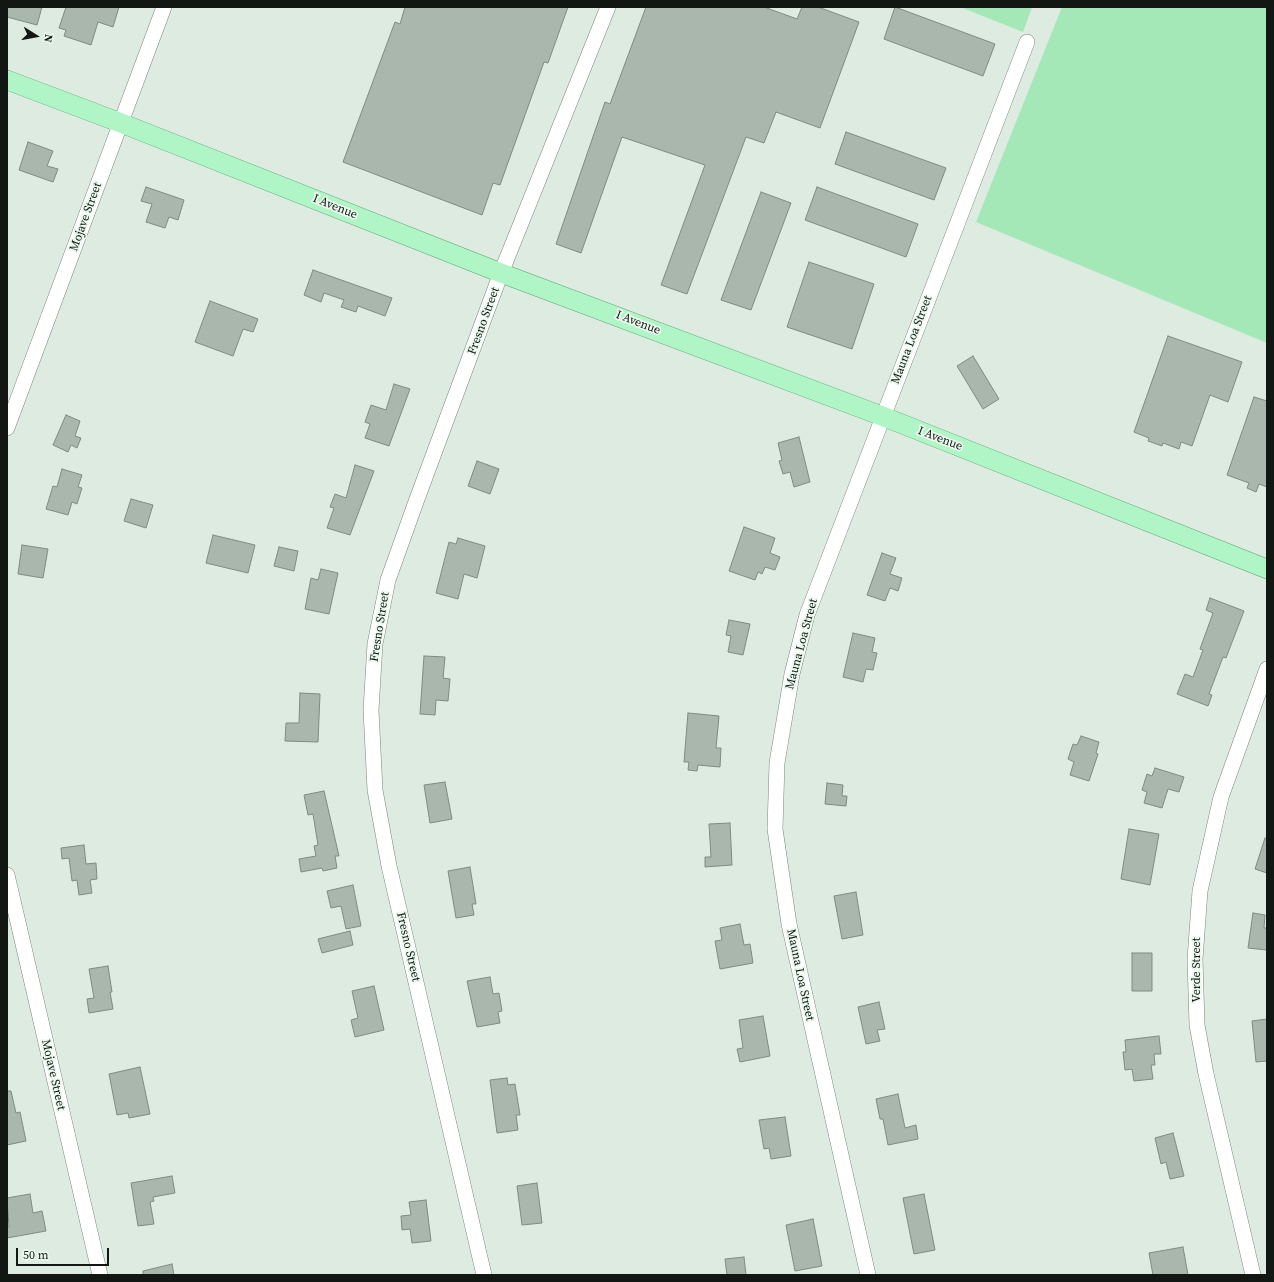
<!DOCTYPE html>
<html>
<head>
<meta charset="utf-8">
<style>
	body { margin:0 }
	#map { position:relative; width:1274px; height:1282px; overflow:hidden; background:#ddebe0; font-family:"Source Serif 4",serif }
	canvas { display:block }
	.frame { position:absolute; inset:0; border:8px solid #121713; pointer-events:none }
	.north { position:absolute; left:16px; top:16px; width:40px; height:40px; -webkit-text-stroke:3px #eaf8ed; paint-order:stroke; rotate:101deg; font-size:11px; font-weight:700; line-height:16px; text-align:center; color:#121713 }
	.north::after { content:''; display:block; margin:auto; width:14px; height:18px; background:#121713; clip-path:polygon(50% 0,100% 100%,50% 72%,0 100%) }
	.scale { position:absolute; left:16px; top:1248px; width:93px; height:18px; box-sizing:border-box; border:2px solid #121713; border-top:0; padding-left:5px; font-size:12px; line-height:14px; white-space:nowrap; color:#121713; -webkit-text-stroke:3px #eaf8ed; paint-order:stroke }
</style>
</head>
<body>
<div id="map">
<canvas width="1274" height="1282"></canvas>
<div class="frame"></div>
<div class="north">N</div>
<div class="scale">50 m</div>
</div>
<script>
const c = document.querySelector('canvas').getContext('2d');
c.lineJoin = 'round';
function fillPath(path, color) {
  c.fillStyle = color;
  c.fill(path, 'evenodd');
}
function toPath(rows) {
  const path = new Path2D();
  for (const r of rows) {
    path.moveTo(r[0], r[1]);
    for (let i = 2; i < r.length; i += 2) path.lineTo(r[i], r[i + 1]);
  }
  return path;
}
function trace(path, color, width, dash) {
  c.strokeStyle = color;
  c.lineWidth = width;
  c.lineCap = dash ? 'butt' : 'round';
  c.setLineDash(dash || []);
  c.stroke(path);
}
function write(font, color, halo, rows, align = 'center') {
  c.font = font + ' "Source Serif 4",serif';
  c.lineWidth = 3.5;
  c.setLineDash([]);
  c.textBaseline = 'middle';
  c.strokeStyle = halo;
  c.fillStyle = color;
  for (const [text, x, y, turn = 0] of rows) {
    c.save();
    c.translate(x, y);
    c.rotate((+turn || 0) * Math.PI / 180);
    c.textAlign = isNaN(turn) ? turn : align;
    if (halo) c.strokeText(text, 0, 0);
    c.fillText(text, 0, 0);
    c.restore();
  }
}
fillPath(toPath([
	[960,7,1032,7,1023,32],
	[1062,7,1267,7,1267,343,976,222]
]), '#a5e8b7');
const building = toPath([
	[7,7,42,7,37,25,7,17,7,7],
	[66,7,119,7,113,27,98,22,91,45,64,36,66,30,59,28,66,7],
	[405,7,568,7,548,63,544,62,500,185,493,183,482,215,343,162,395,22,400,24,405,7],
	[646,7,764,7,797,19,802,7,818,7,859,22,820,128,776,112,764,143,746,137,687,294,661,285,705,165,622,137,581,253,556,244,605,102,610,104,646,7],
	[895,7,995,44,983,76,884,39,895,7],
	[846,132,946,168,934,200,835,164,846,132],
	[28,142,53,151,47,166,58,169,53,182,19,170,28,142],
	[146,187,184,200,178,220,169,217,165,228,146,222,152,204,141,201,146,187],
	[817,187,918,224,906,257,805,220,817,187],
	[761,192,791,203,751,310,721,300,761,192],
	[809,262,874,284,852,349,787,327,809,262],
	[313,270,392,298,385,316,358,306,356,312,341,307,344,300,324,293,321,302,304,295,313,270],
	[210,301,258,319,253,332,243,329,233,356,195,342,210,301],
	[1168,336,1242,362,1228,402,1210,395,1192,446,1181,442,1179,449,1163,443,1162,446,1148,441,1149,438,1134,432,1168,336],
	[973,356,999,399,983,409,957,366,973,356],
	[394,384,410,389,389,446,365,438,370,424,365,422,371,405,386,410,394,384],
	[1254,397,1267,401,1267,487,1259,484,1256,492,1247,488,1249,483,1227,475,1254,397],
	[66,415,80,421,75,436,81,438,77,448,71,445,68,452,53,445,66,415],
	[799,437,810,482,794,487,790,472,783,474,779,461,782,460,778,443,799,437],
	[477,461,499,469,490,494,468,486,477,461],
	[355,465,374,471,350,535,327,528,334,508,330,507,335,494,346,498,355,465],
	[62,469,82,475,78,487,82,488,77,504,72,502,68,515,46,509,53,486,57,487,62,469],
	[131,499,153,505,146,528,124,521,131,499],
	[744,527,775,538,770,553,780,557,775,570,765,567,762,574,758,572,755,580,729,571,744,527],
	[213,535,255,545,248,573,206,563,213,535],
	[458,538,485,546,477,578,464,574,458,599,436,593,449,542,456,544,458,538],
	[22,545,48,549,43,578,18,574,22,545],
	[279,547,298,551,294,571,274,566,279,547],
	[882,553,896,558,890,574,902,578,898,591,890,588,885,601,867,595,882,553],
	[321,569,338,573,329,614,305,609,311,578,318,580,321,569],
	[1210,598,1244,611,1226,658,1223,657,1209,694,1212,695,1208,706,1177,694,1185,674,1193,677,1203,650,1200,649,1213,613,1206,610,1210,598],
	[729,620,750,624,743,655,728,652,731,636,726,635,729,620],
	[853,633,875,638,872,652,877,653,873,670,866,669,863,682,843,677,853,633],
	[424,656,445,657,443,678,450,679,448,701,436,700,435,715,420,714,424,656],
	[300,693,320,694,318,742,285,741,286,723,299,723,300,693],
	[688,713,719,716,716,748,721,748,720,767,698,765,697,771,688,770,689,762,684,762,688,713],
	[1081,736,1099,742,1096,753,1098,754,1089,781,1070,775,1074,762,1068,759,1073,744,1077,745,1081,736],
	[1155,768,1184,777,1179,792,1168,789,1162,808,1144,803,1147,792,1142,790,1147,774,1152,776,1155,768],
	[445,782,452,819,430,823,424,785,445,782],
	[827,783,843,785,842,796,847,796,846,806,825,804,827,783],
	[324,791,339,856,335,856,337,868,323,871,322,868,301,872,299,859,316,856,314,846,318,845,313,814,308,815,304,795,324,791],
	[730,823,732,865,705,867,705,857,711,857,709,824,730,823],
	[1129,829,1159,834,1150,885,1121,879,1129,829],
	[1265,838,1267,839,1267,873,1255,869,1265,838],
	[84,845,86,864,96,863,97,879,90,880,92,893,79,895,77,880,72,881,69,858,62,859,61,848,84,845],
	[470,867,476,904,472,904,474,915,456,918,448,871,470,867],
	[353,885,361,926,346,929,341,906,331,908,327,891,353,885],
	[856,892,863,935,842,939,834,896,856,892],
	[1253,913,1265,915,1264,928,1267,928,1267,950,1248,948,1253,913],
	[740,924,744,945,750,944,753,963,720,969,715,941,722,940,720,928,740,924],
	[350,931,353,945,322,953,318,939,350,931],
	[1132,953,1152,953,1152,991,1132,991,1132,953],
	[108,966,112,992,110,992,113,1009,89,1013,87,999,94,998,89,969,108,966],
	[490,977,493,994,499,993,502,1011,498,1012,500,1023,477,1027,467,981,490,977],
	[374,986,384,1030,355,1037,351,1020,358,1018,352,991,374,986],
	[879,1002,885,1029,877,1030,880,1041,866,1044,858,1007,879,1002],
	[763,1016,770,1056,740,1062,737,1049,743,1048,739,1020,763,1016],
	[1267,1019,1267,1061,1256,1062,1252,1021,1267,1019],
	[1159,1036,1161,1054,1154,1054,1155,1065,1151,1065,1153,1079,1134,1081,1132,1069,1125,1070,1123,1052,1126,1052,1125,1040,1159,1036],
	[140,1067,150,1114,129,1118,128,1113,117,1115,109,1074,140,1067],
	[507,1078,508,1085,515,1084,520,1115,516,1115,518,1130,497,1133,490,1080,507,1078],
	[7,1091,11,1091,16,1113,20,1112,26,1141,7,1145,7,1091],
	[898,1094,905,1128,916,1125,918,1139,888,1145,883,1119,880,1119,876,1099,898,1094],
	[785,1117,791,1156,771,1159,769,1148,764,1149,759,1120,785,1117],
	[1173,1133,1184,1176,1170,1179,1166,1162,1161,1164,1155,1138,1173,1133],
	[172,1176,175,1193,153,1197,154,1201,150,1202,154,1224,138,1226,131,1183,172,1176],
	[537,1183,542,1223,522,1225,517,1186,537,1183],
	[30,1194,33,1213,42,1211,46,1231,7,1238,7,1228,9,1227,7,1198,30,1194],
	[924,1194,935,1250,914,1254,903,1198,924,1194],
	[426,1200,431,1241,412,1243,410,1229,402,1230,401,1216,411,1215,409,1202,426,1200],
	[813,1219,822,1266,795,1271,786,1225,813,1219],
	[1183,1247,1188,1275,1153,1275,1149,1253,1183,1247],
	[744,1257,746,1275,727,1275,725,1259,744,1257],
	[172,1264,174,1275,143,1275,143,1271,172,1264]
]);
fillPath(building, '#aab7ad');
trace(building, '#7f8b81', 1);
const minor = toPath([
	[7,428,164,7],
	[7,875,100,1275],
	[484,1275,389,866,375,790,371,710,375,644,388,580,417,499,501,273,608,7],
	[868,1275,789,924,775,829,777,763,792,674,807,615,1027,42],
	[1253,1275,1206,1074,1197,1025,1195,959,1200,891,1221,797,1267,669]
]);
const major = toPath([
	[7,80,121,123,501,273,882,416,1267,569]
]);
trace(minor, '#7b877e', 16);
trace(major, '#55a36e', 20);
trace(minor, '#fff', 15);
trace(major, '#aff5c5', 19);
write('12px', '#121713', '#eaf8ed', [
	["I Avenue",335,207,22],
	["Mojave Street",86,217,-70],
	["Fresno Street",484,321,-70],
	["I Avenue",638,323,21],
	["Mauna Loa Street",912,340,-69],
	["I Avenue",940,439,21],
	["Fresno Street",380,627,-81],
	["Mauna Loa Street",802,644,-75],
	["Fresno Street",408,947,77],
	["Verde Street",1197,970,-90],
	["Mauna Loa Street",800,975,78],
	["Mojave Street",53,1075,77]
]);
</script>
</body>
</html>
